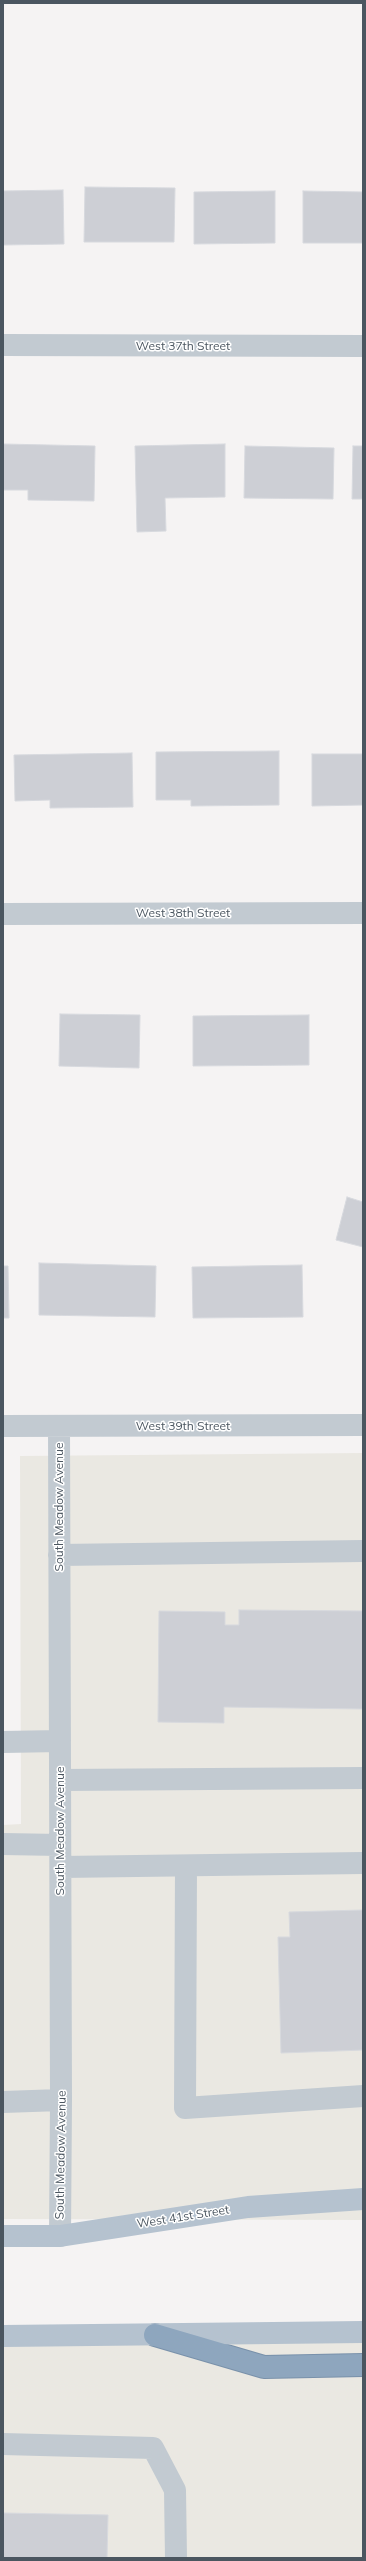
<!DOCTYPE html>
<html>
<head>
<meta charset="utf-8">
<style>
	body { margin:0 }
	#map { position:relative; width:366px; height:2561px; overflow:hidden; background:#f5f3f3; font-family:Mulish,sans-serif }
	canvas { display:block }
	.frame { position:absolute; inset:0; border:4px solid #4b5660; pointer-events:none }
</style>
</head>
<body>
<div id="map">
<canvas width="366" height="2561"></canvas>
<div class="frame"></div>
</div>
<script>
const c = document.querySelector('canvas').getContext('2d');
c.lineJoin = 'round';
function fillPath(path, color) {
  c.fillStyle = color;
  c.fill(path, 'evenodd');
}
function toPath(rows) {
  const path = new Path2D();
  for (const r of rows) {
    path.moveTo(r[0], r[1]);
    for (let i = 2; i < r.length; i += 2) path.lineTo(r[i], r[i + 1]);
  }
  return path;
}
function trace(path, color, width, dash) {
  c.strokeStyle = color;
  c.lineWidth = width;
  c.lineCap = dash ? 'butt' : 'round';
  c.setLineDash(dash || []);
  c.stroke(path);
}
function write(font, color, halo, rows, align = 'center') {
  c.font = font + ' Mulish,sans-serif';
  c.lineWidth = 3;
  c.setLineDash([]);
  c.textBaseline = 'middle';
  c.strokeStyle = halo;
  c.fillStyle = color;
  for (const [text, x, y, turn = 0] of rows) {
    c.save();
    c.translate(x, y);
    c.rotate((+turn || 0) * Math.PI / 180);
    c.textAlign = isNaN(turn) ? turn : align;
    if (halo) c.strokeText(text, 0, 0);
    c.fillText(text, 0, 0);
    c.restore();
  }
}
fillPath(toPath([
	[363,1453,363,2220,3,2219,3,1825,21,1824,20,1456],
	[3,2337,363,2340,363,2558,3,2558]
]), '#eae8e2');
const building = toPath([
	[85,187,175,188,174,242,84,242,85,187],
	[63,190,64,244,3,245,3,191,63,190],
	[275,191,275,243,194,244,194,192,275,191],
	[303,191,363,192,363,243,303,243,303,191],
	[3,444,95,446,94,501,28,500,28,490,3,490,3,444],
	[225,444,225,497,165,498,166,531,137,532,135,446,225,444],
	[245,446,334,448,333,499,244,498,245,446],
	[353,446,363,446,363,499,352,499,353,446],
	[279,751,279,805,191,806,191,800,156,800,156,752,279,751],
	[132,753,133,807,50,808,50,800,15,801,14,755,132,753],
	[312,754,363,754,363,805,312,806,312,754],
	[60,1014,140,1015,139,1068,59,1066,60,1014],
	[309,1015,309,1065,193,1066,193,1016,309,1015],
	[347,1197,363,1202,363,1247,336,1240,347,1197],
	[39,1263,156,1266,155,1317,39,1315,39,1263],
	[302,1265,303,1317,193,1318,192,1267,302,1265],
	[3,1266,8,1266,9,1318,3,1318,3,1266],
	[239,1610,363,1611,363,1709,224,1707,224,1723,158,1722,159,1611,225,1612,225,1625,239,1625,239,1610],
	[363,1910,363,2050,281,2053,278,1937,290,1937,289,1912,363,1910],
	[3,2513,108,2515,107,2558,3,2558,3,2513]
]);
fillPath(building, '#cdcfd5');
trace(building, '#d7d9de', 1);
const highway = toPath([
	[155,2335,264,2367,363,2365]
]);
trace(highway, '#7991aa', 24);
trace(toPath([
	[3,345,363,346],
	[3,914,363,913],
	[3,1426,363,1425],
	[59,1426,61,2100,60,2236],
	[59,1555,363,1551],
	[3,1742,60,1741],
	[60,1780,363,1778],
	[3,1844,60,1845],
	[186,1866,185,2108,363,2096],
	[61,1867,363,1863],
	[3,2102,61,2100],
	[3,2444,153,2448,175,2490,176,2558]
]), '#c2cad1', 22);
trace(toPath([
	[3,2236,60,2236,248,2207,363,2199],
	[3,2336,363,2332]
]), '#b5c2cf', 22);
trace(highway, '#8ea6be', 22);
write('12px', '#4b5660', '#fff', [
	["West 37th Street",183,346],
	["West 38th Street",183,913],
	["West 39th Street",183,1426],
	["South Meadow Avenue",59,1507,-90],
	["South Meadow Avenue",60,1831,-90],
	["South Meadow Avenue",61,2155,-89],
	["West 41st Street",183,2217,-9]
]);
</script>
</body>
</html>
